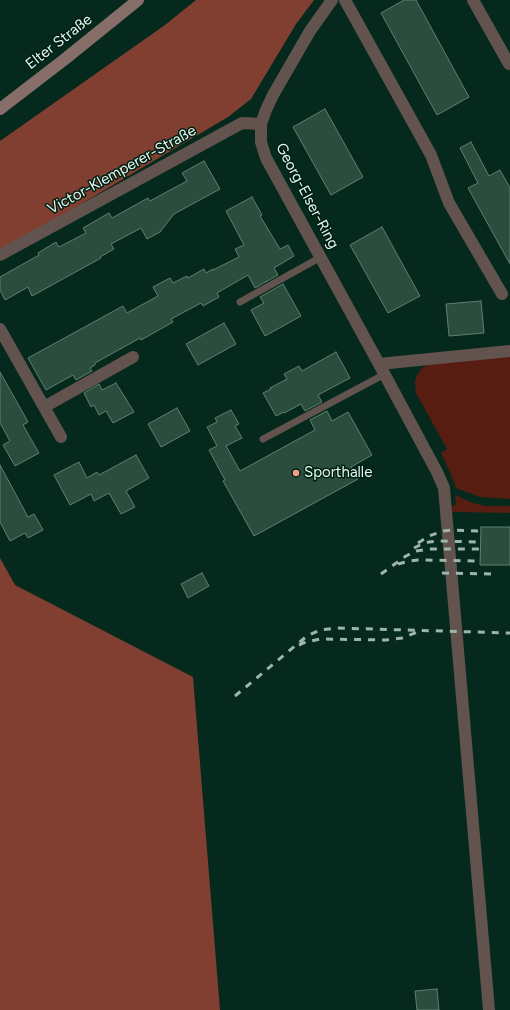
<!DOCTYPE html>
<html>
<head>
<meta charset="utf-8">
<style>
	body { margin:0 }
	canvas { display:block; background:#05291c }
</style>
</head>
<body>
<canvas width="510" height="1010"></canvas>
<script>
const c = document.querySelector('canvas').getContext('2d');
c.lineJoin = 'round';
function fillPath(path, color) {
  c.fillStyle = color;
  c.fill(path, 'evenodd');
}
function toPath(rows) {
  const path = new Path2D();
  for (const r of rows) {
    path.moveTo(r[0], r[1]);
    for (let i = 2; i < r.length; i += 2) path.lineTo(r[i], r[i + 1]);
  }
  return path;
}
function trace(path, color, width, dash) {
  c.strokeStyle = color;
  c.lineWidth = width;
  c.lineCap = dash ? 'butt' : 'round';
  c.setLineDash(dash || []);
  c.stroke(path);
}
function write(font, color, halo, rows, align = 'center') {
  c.font = font + ' Figtree,sans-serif';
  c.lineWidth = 3;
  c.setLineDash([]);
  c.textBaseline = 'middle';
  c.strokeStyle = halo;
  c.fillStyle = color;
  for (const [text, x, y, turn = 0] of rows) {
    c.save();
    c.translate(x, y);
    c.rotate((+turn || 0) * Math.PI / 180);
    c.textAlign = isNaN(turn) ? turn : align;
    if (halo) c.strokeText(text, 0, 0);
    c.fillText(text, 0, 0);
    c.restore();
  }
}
fillPath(toPath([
	[510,356,510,499,480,497,456,488,452,477,441,453,447,449,416,393,415,382,417,375,423,367,433,364],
	[455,495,473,503,486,506,510,506,510,513,452,512,451,507,456,504]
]), '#561d10');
fillPath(toPath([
	[196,0,314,0,296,24,251,99,228,117,0,252,0,141,165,25],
	[0,558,15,585,193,677,220,1010,0,1010]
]), '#803f31');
const building = toPath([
	[404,0,416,0,469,97,437,115,381,13,404,0],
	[325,109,363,177,331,195,293,127,325,109],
	[471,142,489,176,500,170,510,188,510,264,468,188,478,183,460,148,471,142],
	[204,161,220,189,174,214,160,232,147,239,141,228,111,244,114,249,100,257,101,258,32,296,28,287,5,300,0,290,0,277,39,255,38,253,56,242,59,247,86,233,83,228,109,213,112,218,148,198,150,201,187,181,182,173,204,161],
	[252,197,262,215,260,216,280,249,288,245,294,256,274,268,278,275,255,288,248,275,217,293,219,297,203,306,201,303,171,319,173,322,141,340,140,338,95,363,95,365,90,368,92,371,76,380,73,375,46,390,28,358,123,306,127,313,158,296,153,287,170,278,173,283,187,276,188,278,204,269,206,273,213,269,213,270,239,257,235,249,244,245,226,211,252,197],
	[382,227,420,296,388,313,350,245,382,227],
	[283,284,301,316,265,336,251,310,264,303,260,297,283,284],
	[481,301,484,333,449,336,446,304,481,301],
	[224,323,236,344,198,365,186,344,224,323],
	[336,352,350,378,318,395,322,402,305,411,301,404,284,413,284,412,276,416,263,393,271,389,270,388,287,379,284,374,299,366,302,371,336,352],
	[0,372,28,422,23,425,39,453,15,466,3,445,10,441,0,423,0,372],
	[116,383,134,412,113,423,106,411,99,415,94,405,91,407,84,393,99,384,102,390,116,383],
	[177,408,190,431,161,447,148,424,177,408],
	[231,410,239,424,235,426,242,438,226,446,240,471,315,430,310,420,327,411,332,421,348,412,372,455,351,467,358,479,254,536,223,481,225,480,209,450,217,446,207,427,217,422,215,418,231,410],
	[136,455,149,478,126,491,135,507,121,514,109,493,94,501,91,494,70,505,54,475,79,462,87,478,97,472,99,475,136,455],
	[0,465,28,517,34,514,43,530,28,538,25,533,10,541,0,522,0,465],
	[481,527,510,527,510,565,480,565,481,527],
	[202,573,209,586,188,598,181,584,202,573],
	[437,989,439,1010,417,1010,415,991,437,989]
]);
fillPath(building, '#2b4d3e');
trace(building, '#5d8171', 1);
trace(toPath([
	[240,302,321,257],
	[263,439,385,374]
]), '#62534f', 7);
trace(toPath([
	[332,0,310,31,273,95,266,110,261,124,261,142,266,158,379,364,437,472,444,488,489,1010],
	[345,0,431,155,449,203,502,294],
	[473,0,509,64],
	[0,255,242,123,261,124],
	[0,329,61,437],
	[379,364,510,351],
	[44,407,133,357]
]), '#62534f', 12);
trace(toPath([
	[0,109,65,59,138,0]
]), '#876e68', 12);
trace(toPath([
	[418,543,429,536,443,531,453,530,481,531],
	[414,548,420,545,429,542,438,541,481,542],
	[398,564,410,561,418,560,480,561],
	[442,573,494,574],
	[381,574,406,556,416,551,429,549,480,549],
	[299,645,306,642,320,639,386,640,402,638,420,631],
	[235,696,307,636,320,630,336,628,510,633]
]), '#9db5ab', 3, [7, 7]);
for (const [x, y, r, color] of [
	[296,473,4,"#f49e89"]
]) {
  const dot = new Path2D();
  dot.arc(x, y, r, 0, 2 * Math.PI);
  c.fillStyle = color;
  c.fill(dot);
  trace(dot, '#001f13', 1.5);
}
write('15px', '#e5f8ef', '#001f13', [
	["Elter Straße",59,42,-38],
	["Victor-Klemperer-Straße",122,170,-29],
	["Georg-Elser-Ring",307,196,62]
]);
write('15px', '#e5f8ef', '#001f13', [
	["Sporthalle",304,473]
], 'left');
</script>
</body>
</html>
